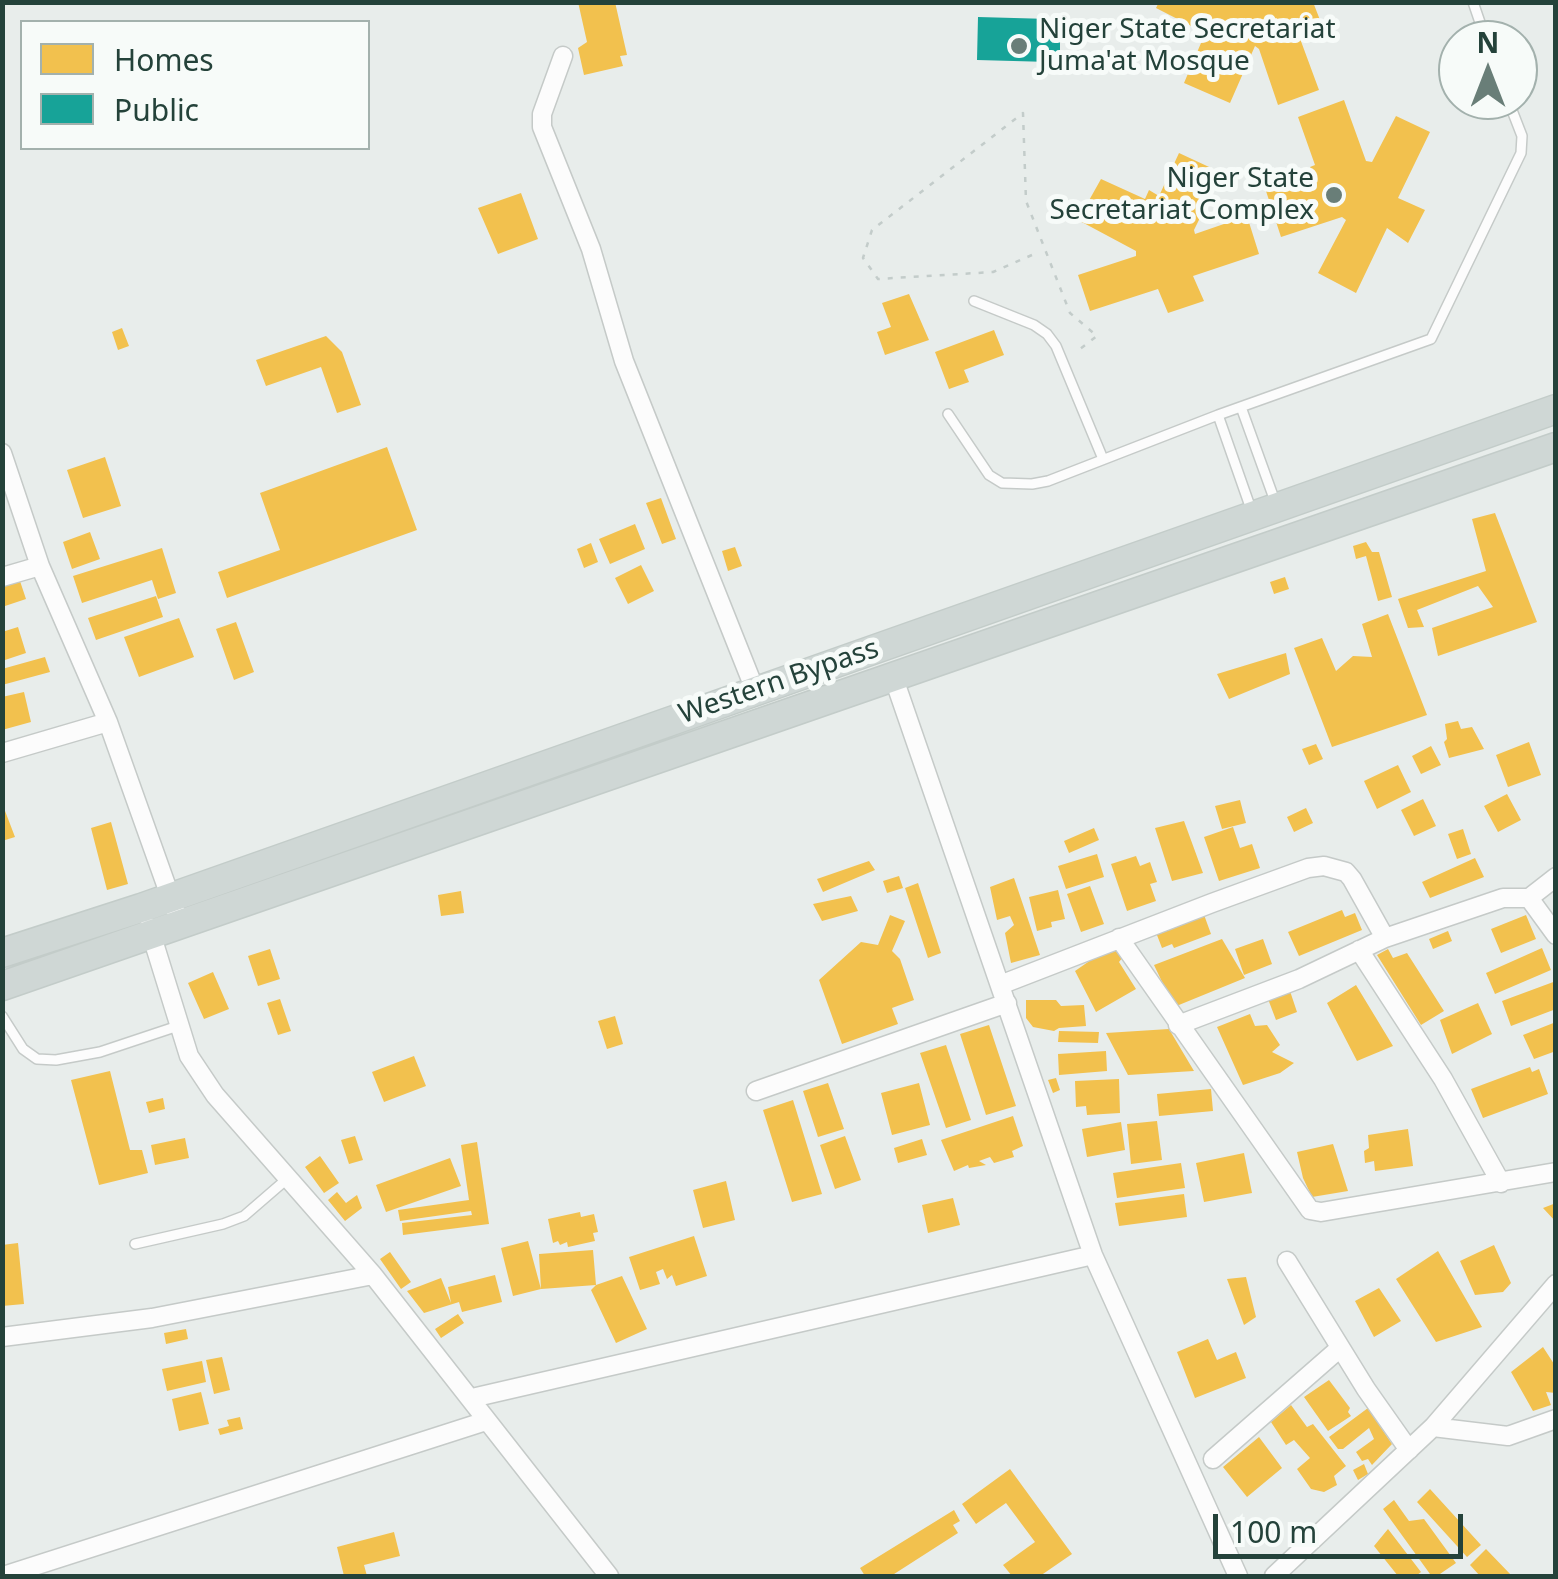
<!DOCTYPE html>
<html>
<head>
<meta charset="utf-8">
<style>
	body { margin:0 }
	#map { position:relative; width:1558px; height:1579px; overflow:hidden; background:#e8edeb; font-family:"Noto Sans",sans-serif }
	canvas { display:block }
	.frame { position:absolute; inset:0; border:5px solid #24423a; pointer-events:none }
	.legend { position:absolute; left:20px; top:20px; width:350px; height:130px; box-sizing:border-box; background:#f7fbf9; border:2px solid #a3b1ad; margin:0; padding:12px 18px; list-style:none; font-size:30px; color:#24423a }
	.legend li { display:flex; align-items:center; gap:20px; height:50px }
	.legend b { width:50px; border:2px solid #a3b1ad }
	.north { position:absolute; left:1438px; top:20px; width:100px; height:100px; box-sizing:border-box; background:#f7fbf9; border:2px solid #a3b1ad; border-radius:50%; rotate:0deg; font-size:28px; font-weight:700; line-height:40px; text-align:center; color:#24423a }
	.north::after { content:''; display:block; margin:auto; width:35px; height:45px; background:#697e78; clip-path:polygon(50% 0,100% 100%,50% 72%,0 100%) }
	.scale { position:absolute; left:1213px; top:1514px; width:250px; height:45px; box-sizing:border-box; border:5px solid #24423a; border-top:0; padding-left:12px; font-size:30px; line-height:35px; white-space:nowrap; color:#24423a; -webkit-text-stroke:8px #f7fbf9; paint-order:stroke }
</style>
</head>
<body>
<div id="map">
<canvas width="1558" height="1579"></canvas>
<div class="frame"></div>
<ul class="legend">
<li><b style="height:28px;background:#f2c14e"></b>Homes</li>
<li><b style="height:28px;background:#17a398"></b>Public</li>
</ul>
<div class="north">N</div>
<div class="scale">100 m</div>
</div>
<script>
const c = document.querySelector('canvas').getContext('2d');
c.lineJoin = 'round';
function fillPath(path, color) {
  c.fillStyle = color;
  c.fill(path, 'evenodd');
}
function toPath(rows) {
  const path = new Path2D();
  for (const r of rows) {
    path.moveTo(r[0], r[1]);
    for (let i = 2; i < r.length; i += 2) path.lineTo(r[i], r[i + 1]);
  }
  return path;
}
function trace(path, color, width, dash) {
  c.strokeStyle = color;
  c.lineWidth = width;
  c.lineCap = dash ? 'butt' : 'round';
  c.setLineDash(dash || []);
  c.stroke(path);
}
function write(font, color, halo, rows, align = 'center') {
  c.font = font + ' "Noto Sans",sans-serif';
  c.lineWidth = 10;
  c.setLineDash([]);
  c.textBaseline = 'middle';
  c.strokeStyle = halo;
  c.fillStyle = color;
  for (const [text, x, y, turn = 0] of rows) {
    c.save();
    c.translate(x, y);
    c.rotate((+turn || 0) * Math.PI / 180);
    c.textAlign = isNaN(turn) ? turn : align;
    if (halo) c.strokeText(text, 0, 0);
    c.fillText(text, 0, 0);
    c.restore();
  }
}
fillPath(toPath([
	[578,2,615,2,627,55,620,56,623,66,584,75,578,48,587,42],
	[1159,2,1313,2,1320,20,1295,25,1319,90,1278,105,1259,49,1255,46,1230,103,1184,83,1201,43,1194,40,1197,29,1156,8],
	[1344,100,1366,161,1372,162,1396,116,1430,132,1398,198,1425,210,1408,243,1387,228,1356,293,1318,273,1346,220,1342,217,1281,237,1266,191,1314,175,1310,167,1315,165,1298,117],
	[1179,153,1222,173,1194,230,1195,234,1247,216,1259,254,1193,276,1204,301,1168,313,1158,289,1090,311,1078,275,1136,256,1136,251,1078,220,1101,179,1145,199,1149,190,1159,196],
	[521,193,538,239,498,254,478,208],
	[909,294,929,340,885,355,877,332,891,327,882,303],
	[122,328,129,346,118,350,112,332],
	[994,330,1004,355,964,370,969,382,949,389,935,352],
	[326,336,342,352,361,405,337,413,321,367,266,386,256,360],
	[387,447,417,530,227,598,218,572,280,550,260,493],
	[105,457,121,506,83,518,67,470],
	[661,498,676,539,662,544,646,503],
	[1495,513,1537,622,1438,656,1432,628,1493,607,1478,586,1417,610,1424,627,1408,628,1398,599,1486,571,1472,519],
	[635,524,645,549,610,564,599,539],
	[90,532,100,559,72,569,63,542],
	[1366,542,1372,552,1379,552,1392,597,1378,601,1366,556,1356,559,1353,546],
	[591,543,598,562,584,568,577,549],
	[735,547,742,566,728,571,722,551],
	[162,548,176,593,158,599,152,580,82,603,73,576],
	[641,565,654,591,628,604,615,578],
	[1285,577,1289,589,1274,594,1270,582],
	[20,581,26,599,2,607,2,587],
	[156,596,163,617,96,640,88,618],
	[1388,614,1427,715,1332,747,1294,648,1322,638,1336,671,1353,656,1372,657,1362,624],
	[179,618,194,657,139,677,124,637],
	[236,622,254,672,234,680,216,629],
	[18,627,26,653,2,661,2,632],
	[1286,653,1290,674,1229,699,1217,674],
	[45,657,50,672,2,685,2,669],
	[24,692,31,722,2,730,2,697],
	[1458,721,1461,729,1472,727,1484,749,1449,758,1444,742,1447,739,1445,724],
	[1529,742,1541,775,1508,787,1496,755],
	[1316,744,1323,759,1309,765,1302,749],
	[1431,746,1441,765,1421,774,1412,756],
	[1398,765,1411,792,1377,809,1364,781],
	[1507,794,1521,820,1498,832,1484,806],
	[1423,799,1436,826,1414,836,1401,810],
	[1240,800,1246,823,1222,829,1215,806],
	[2,803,15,837,2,841],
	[1306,808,1313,823,1294,832,1287,817],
	[1184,821,1203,873,1172,881,1155,828],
	[111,822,128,884,107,890,91,828],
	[1233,827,1240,848,1252,844,1260,868,1219,881,1204,837],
	[1094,828,1099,840,1069,853,1064,841],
	[1463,829,1471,854,1457,859,1448,834],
	[1097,854,1104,877,1066,889,1058,866],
	[1136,856,1140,866,1150,862,1157,882,1150,884,1156,901,1127,911,1111,864],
	[1475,858,1484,877,1430,898,1422,882],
	[869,861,875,870,823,892,817,879],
	[899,876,903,888,887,893,883,881],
	[1014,878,1040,955,1011,963,1005,933,1014,925,1010,916,997,920,990,887],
	[918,883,941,953,928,958,905,888],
	[1090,886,1104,924,1081,932,1067,894],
	[1058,890,1065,919,1051,922,1052,927,1037,931,1029,897],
	[461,891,464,913,441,916,438,895],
	[851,896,858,911,822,921,813,904],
	[1342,910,1345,917,1355,913,1362,930,1299,956,1288,932],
	[1203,912,1211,934,1174,948,1172,944,1162,948,1155,930],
	[890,915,905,921,892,951,900,959,914,1000,892,1008,898,1024,842,1044,819,980,861,942,878,945],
	[1526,915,1536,939,1501,953,1491,929],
	[1448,931,1452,941,1433,949,1429,939],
	[1222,939,1245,978,1174,1007,1154,965],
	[1263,939,1272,964,1244,975,1235,949],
	[1114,944,1123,957,1119,962,1136,989,1096,1012,1075,971],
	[1542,948,1551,970,1495,994,1486,973],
	[270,949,280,979,258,986,248,956],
	[1388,949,1393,958,1407,953,1444,1011,1421,1025,1377,955],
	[213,972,229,1009,204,1019,188,983],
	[1556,981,1556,1009,1511,1026,1502,1001],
	[1356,985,1393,1046,1357,1061,1327,1003],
	[1290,991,1297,1012,1276,1020,1268,999],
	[280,999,291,1031,278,1035,267,1003],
	[1026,1000,1056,1000,1061,1006,1084,1005,1086,1026,1059,1028,1054,1031,1033,1027,1026,1018],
	[1478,1003,1492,1034,1452,1054,1440,1020],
	[1250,1014,1255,1026,1267,1025,1280,1045,1272,1052,1294,1063,1280,1073,1243,1085,1217,1027],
	[615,1016,623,1044,607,1049,598,1021],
	[1556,1022,1556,1051,1534,1059,1523,1035],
	[989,1025,1016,1106,986,1115,960,1034],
	[1169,1029,1194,1071,1128,1075,1106,1033],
	[1059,1031,1099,1032,1098,1043,1058,1042],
	[946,1045,971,1120,946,1128,920,1053],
	[1106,1051,1107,1071,1059,1075,1058,1054],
	[414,1056,426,1086,384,1102,372,1072],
	[1530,1067,1532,1072,1539,1069,1548,1094,1483,1118,1471,1089],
	[110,1071,130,1150,142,1150,148,1173,99,1185,71,1080],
	[1056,1078,1060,1090,1053,1093,1048,1080],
	[1119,1079,1120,1113,1087,1115,1086,1106,1076,1107,1075,1081],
	[828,1083,844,1129,818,1137,803,1091],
	[919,1083,930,1125,892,1135,881,1093],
	[1211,1089,1213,1111,1159,1116,1157,1094],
	[163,1098,165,1109,149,1113,146,1102],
	[793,1100,822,1194,792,1202,763,1110],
	[1013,1116,1023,1146,1012,1151,1014,1157,994,1163,990,1157,979,1161,986,1165,969,1168,968,1165,954,1171,941,1140],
	[1157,1121,1162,1160,1131,1164,1127,1124],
	[1121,1122,1125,1150,1087,1157,1082,1129],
	[1408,1129,1413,1166,1375,1171,1374,1161,1365,1163,1364,1151,1369,1148,1368,1135],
	[355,1136,363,1160,349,1164,341,1140],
	[845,1136,861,1180,835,1189,820,1145],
	[185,1138,189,1158,155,1165,151,1145],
	[922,1139,927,1155,898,1163,894,1148],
	[477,1142,489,1224,403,1235,402,1223,472,1215,471,1211,400,1221,398,1210,469,1200,461,1145],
	[1333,1144,1348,1191,1312,1197,1303,1178,1297,1152],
	[1244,1153,1252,1193,1204,1202,1196,1163],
	[320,1156,339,1183,324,1193,305,1167],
	[450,1158,461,1186,386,1212,376,1185],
	[1181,1163,1185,1188,1117,1198,1113,1173],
	[726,1181,735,1220,703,1228,693,1190],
	[337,1192,346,1203,357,1195,362,1208,345,1221,328,1200],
	[1184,1194,1187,1217,1119,1226,1115,1203],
	[953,1198,960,1225,928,1233,922,1205],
	[1556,1203,1556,1222,1543,1208],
	[580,1212,581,1217,594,1214,598,1232,593,1233,595,1241,568,1247,567,1242,560,1245,558,1241,553,1243,548,1219],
	[694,1236,707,1276,676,1286,672,1275,667,1279,663,1269,656,1272,660,1284,640,1290,629,1257],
	[528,1241,541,1289,513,1296,501,1248],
	[18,1243,24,1304,2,1306,2,1245],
	[1494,1245,1511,1283,1503,1292,1475,1295,1460,1261],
	[593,1250,596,1285,541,1289,539,1254],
	[1438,1251,1482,1327,1436,1342,1396,1279],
	[390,1252,411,1282,401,1289,380,1259],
	[495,1275,502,1302,462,1312,459,1302,424,1313,407,1291,441,1278,451,1303,448,1287],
	[622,1276,647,1329,616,1343,591,1290,596,1285],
	[1246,1277,1256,1317,1244,1325,1227,1279],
	[1379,1288,1401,1321,1374,1337,1355,1301],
	[458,1314,464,1323,441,1338,435,1329],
	[186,1329,188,1339,166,1344,164,1333],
	[1208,1339,1217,1360,1236,1352,1246,1378,1195,1398,1177,1352],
	[1543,1347,1556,1367,1556,1393,1546,1392,1551,1405,1533,1411,1511,1372],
	[222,1357,230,1390,214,1394,206,1360],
	[202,1361,206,1382,167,1391,162,1369],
	[1329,1380,1350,1408,1348,1412,1351,1416,1328,1431,1304,1397],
	[201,1392,209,1424,179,1431,172,1399],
	[1291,1405,1307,1427,1313,1424,1346,1466,1334,1476,1337,1485,1324,1492,1311,1489,1297,1469,1310,1458,1294,1440,1286,1445,1271,1422],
	[1368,1408,1392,1444,1372,1465,1368,1459,1362,1461,1356,1452,1374,1439,1369,1428,1343,1449,1338,1449,1329,1437],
	[240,1417,243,1429,220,1435,218,1429,229,1426,227,1420],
	[1259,1437,1282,1468,1247,1497,1223,1467],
	[1364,1464,1368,1474,1358,1480,1353,1470],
	[1010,1469,1072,1554,1040,1576,1012,1576,1003,1565,1035,1542,1006,1503,976,1524,962,1504],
	[1430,1489,1481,1545,1467,1557,1417,1502],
	[1394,1500,1409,1521,1424,1519,1456,1563,1437,1576,1426,1576,1430,1574,1383,1509],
	[954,1510,960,1521,953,1525,958,1533,891,1576,865,1576,860,1568],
	[1388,1529,1421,1572,1416,1576,1398,1576,1374,1546],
	[394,1532,400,1556,364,1565,367,1576,344,1576,337,1547],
	[1486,1549,1512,1576,1480,1576,1470,1565]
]), '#f2c14e');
fillPath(toPath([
	[978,17,1050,19,1050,38,1060,38,1060,53,1050,53,1050,62,977,60]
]), '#17a398');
const lane = toPath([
	[1473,2,1486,40],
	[974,301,1034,325,1047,334,1056,346,1103,459],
	[1241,407,1276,504],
	[948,414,989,475,1002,483,1032,484,1048,481,1218,415,1431,339,1521,153,1522,136,1508,100],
	[1218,415,1252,512],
	[2,1016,23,1049,37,1059,56,1060,100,1052,178,1026],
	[135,1244,223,1224,244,1216,288,1178]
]);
const street = toPath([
	[563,56,542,114,542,127,591,249,624,361,755,690],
	[2,453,40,566,108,722,180,924],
	[2,577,40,566],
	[893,676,1093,1255,1238,1576],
	[2,753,108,722],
	[1529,898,1556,877],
	[149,927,189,1056,215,1095,373,1275,609,1576],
	[1119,938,1310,1210,1321,1212,1556,1172],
	[1359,950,1443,1079,1501,1183],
	[1000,985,1212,903,1308,868,1324,866,1346,872,1352,879,1385,938],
	[1178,1025,1299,979,1385,938,1503,898,1529,898,1556,935],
	[756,1091,1007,1003],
	[1287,1261,1366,1389,1409,1450],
	[2,1337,152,1318,373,1275],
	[472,1398,1093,1255],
	[1433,1427,1508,1436,1556,1419],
	[1213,1459,1340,1348],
	[3,1576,486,1421],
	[1274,1576,1433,1427,1556,1284]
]);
const primary = toPath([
	[2,953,141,908,1556,409],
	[2,986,1556,447]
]);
trace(lane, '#c5cac8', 12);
trace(street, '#c5cac8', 21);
trace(primary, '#c3ccc9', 31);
trace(toPath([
	[1032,255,993,272,878,279,863,258,872,230,1023,113,1026,201,1070,313,1097,336,1076,352]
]), '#c3ccca', 2.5, [5, 8]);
trace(lane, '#fcfcfc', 9);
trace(street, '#fcfcfc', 18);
trace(primary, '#cfd7d5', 28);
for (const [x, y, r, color] of [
	[1019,46,10,"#697e78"],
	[1334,195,10,"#697e78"]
]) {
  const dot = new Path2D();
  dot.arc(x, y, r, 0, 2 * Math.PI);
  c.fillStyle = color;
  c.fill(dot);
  trace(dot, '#f7fbf9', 4);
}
write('28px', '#24423a', '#f7fbf9', [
	["Niger State Secretariat",1039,30],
	["Juma'at Mosque",1039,62],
	["Niger State",1314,179,"right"],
	["Secretariat Complex",1314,211,"right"]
], 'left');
write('28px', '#24423a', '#f7fbf9', [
	["Western Bypass",779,682,-19]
]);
</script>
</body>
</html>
